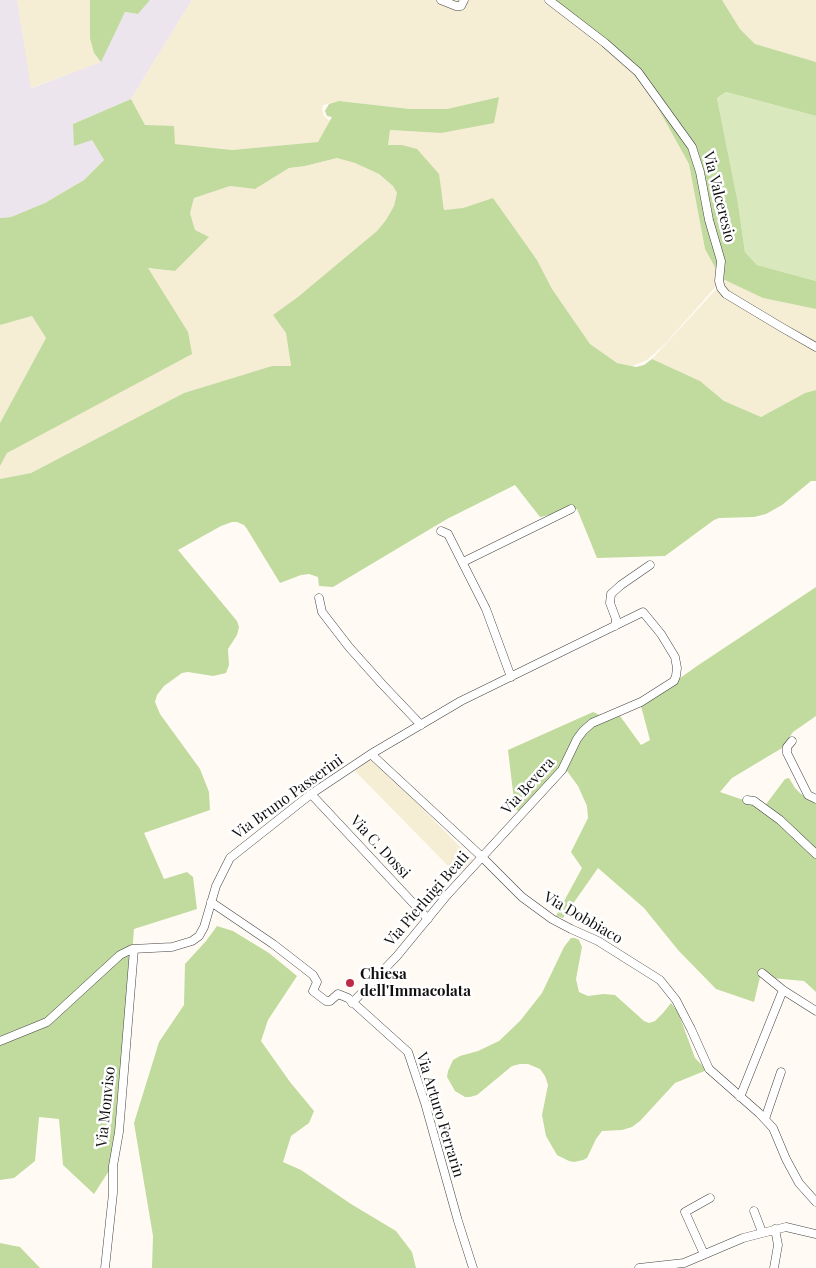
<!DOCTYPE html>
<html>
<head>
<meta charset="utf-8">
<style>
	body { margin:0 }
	canvas { display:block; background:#fffbf4 }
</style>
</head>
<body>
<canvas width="816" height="1268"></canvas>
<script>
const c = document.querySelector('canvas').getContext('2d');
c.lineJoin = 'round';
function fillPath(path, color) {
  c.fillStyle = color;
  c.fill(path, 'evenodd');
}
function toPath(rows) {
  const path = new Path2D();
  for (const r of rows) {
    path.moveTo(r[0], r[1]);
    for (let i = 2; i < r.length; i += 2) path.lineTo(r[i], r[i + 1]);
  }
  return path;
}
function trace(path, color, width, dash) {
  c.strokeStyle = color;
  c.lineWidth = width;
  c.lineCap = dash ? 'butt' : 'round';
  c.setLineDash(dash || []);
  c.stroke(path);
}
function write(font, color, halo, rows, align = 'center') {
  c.font = font + ' "Playfair Display",serif';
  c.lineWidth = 5;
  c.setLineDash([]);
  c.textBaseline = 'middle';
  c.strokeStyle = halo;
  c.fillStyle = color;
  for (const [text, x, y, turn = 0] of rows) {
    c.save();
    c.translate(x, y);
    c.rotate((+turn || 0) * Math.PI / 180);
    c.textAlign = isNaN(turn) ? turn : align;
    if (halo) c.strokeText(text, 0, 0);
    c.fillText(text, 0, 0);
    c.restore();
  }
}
fillPath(toPath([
	[0,0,17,0,32,88,100,62,125,12,138,14,150,0,192,0,131,99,73,124,92,140,104,160,84,180,45,203,11,217,0,218]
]), '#ece5ee');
fillPath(toPath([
	[17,0,90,0,94,53,101,62,31,88],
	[192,0,552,0,609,43,653,99,689,164,705,249,719,273,718,284,665,344,647,360,632,366,617,363,590,344,552,289,537,260,493,198,463,208,444,210,443,198,402,145,388,145,390,130,441,133,498,97,447,109,410,109,339,101,323,105,322,109,324,116,330,121,318,142,232,150,175,144,145,125,131,99],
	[722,0,816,0,816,62,755,44,740,29],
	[337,158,355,163,379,174,393,186,397,193,394,206,386,220,377,231,298,298,273,315,286,333,291,366,272,366,184,393,31,473,0,479,0,466,7,453,188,332,147,268,175,271,208,238,195,230,190,213,194,198,230,186,255,189,289,168,305,166],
	[720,276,763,298,816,309,816,390,805,393,761,417,724,401,700,381,652,359,719,286],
	[32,316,46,338,0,423,0,325],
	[372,757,473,860,457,875,355,771]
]), '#f5edd4');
fillPath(toPath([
	[726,92,816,116,816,281,757,265,745,252,738,203,717,98]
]), '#dae9bd');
fillPath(toPath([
	[90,0,150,0,138,14,125,12,101,62,94,53,90,38],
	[553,0,722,0,740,29,755,44,816,62,816,116,726,92,717,98,738,203,745,252,757,265,816,281,816,309,763,298,721,278,705,249,689,164,653,99,609,43],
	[499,97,494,123,441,133,390,130,388,145,402,145,417,149,439,174,444,210,463,208,493,198,537,260,552,289,590,344,617,363,636,367,644,365,652,359,700,381,724,401,761,417,805,393,816,390,816,481,811,481,782,505,766,514,754,517,719,518,714,520,665,556,597,558,577,509,540,517,515,485,447,519,333,587,319,586,318,577,309,574,301,575,280,583,247,529,244,525,237,522,232,522,221,526,178,550,237,621,239,627,237,635,228,649,229,665,226,673,213,676,188,672,182,673,164,686,157,695,155,702,160,714,200,769,209,792,210,810,144,833,164,879,187,872,193,877,197,909,134,929,116,1160,94,1194,63,1165,59,1119,39,1117,35,1161,14,1178,0,1180,0,479,31,473,184,393,272,366,291,366,286,333,273,315,298,297,377,231,386,220,394,206,397,193,393,186,379,174,355,163,337,158,305,166,289,168,255,189,230,186,194,198,190,213,195,230,209,237,175,271,148,268,188,332,192,354,7,453,0,466,0,423,46,338,32,316,0,325,0,218,11,217,45,203,84,180,104,160,92,140,74,146,73,124,131,99,145,125,174,126,175,144,232,150,318,142,332,117,327,116,325,111,329,104,339,101,410,109,447,109],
	[816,587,816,716,793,732,782,748,732,778,720,792,764,807,785,779,789,778,795,788,801,794,816,802,816,992,804,981,760,977,754,1002,716,989,678,950,644,908,598,868,563,918,556,916,582,868,571,852,588,818,587,806,578,786,567,771,524,811,520,812,515,809,508,750,593,712,604,717,620,716,641,745,650,740,641,706,697,666],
	[217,926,233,931,269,953,297,976,268,1020,261,1041,290,1082,314,1111,309,1123,291,1136,283,1162,301,1170,351,1204,396,1231,412,1252,416,1268,152,1268,153,1236,134,1123,159,1042,184,1005,185,964,206,941],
	[571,938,575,938,579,940,582,947,576,979,579,992,588,996,603,994,615,995,644,1021,649,1023,655,1021,663,1013,671,1003,678,1012,695,1058,707,1070,675,1083,640,1121,632,1127,622,1130,602,1131,596,1139,587,1158,583,1160,574,1162,569,1161,557,1155,546,1136,542,1115,548,1085,545,1076,540,1069,528,1064,520,1064,512,1066,477,1095,470,1097,465,1097,455,1091,447,1077,448,1071,453,1060,460,1056,478,1051,499,1041,520,1021,542,993,564,947],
	[0,1243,20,1247,40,1268,0,1268]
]), '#c1da9d');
const minor = toPath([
	[441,0,456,6,461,6,464,0],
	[549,0,605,43,638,72,692,147,700,172,709,220,721,261,719,281,721,288,726,294,781,327,816,347],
	[441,531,448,534,486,609,511,677],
	[463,562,571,509],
	[319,598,322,612,349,647,382,684,421,725],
	[615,626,616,619,610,603,611,594,621,585,650,565],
	[792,741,787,747,787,753,808,795,816,799],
	[371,754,482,857,522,897,552,919,571,929,598,941,660,980,676,1000,691,1029,709,1069,759,1113,773,1128,786,1159,799,1183,816,1202],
	[311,794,428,919],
	[747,800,754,801,780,820,816,854],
	[211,902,273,944,313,975,317,982,313,991,326,1001,330,1001,338,994,348,998,408,1052,425,1103,458,1221,473,1268],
	[762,973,783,990,816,1011],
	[0,1041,47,1022,120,955,132,949,172,947,192,941,199,936,204,927,216,886,230,858,311,794,371,754,461,701,643,612,661,634,675,657,677,668,676,676,674,681,641,702,592,723,583,731,577,739,562,770,448,894,397,956,352,1003],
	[740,1097,783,990],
	[765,1119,781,1072],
	[754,1211,762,1232],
	[704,1254,685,1212,710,1198],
	[105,1268,113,1193,113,1166,119,1132,134,949],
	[639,1268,684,1263,743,1238,786,1227,816,1234],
	[774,1268,778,1245,775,1229]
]);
trace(minor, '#434343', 9);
trace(minor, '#fff', 8);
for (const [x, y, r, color] of [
	[350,983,5,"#be2b46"]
]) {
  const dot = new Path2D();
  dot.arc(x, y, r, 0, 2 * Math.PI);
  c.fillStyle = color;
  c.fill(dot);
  trace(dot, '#fff', 2);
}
write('15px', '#101010', '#fff', [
	["Via Valceresio",719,197,76],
	["Via Bevera",528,786,-48],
	["Via Bruno Passerini",288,797,-36],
	["Via C. Dossi",380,847,47],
	["Via Pierluigi Beati",427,899,-49],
	["Via Dobbiaco",583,918,30],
	["Via Monviso",106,1107,-84],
	["Via Arturo Ferrarin",440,1115,73]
]);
write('bold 15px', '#101010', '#fff', [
	["Chiesa",360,974],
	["dell'Immacolata",360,991]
], 'left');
</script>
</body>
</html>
